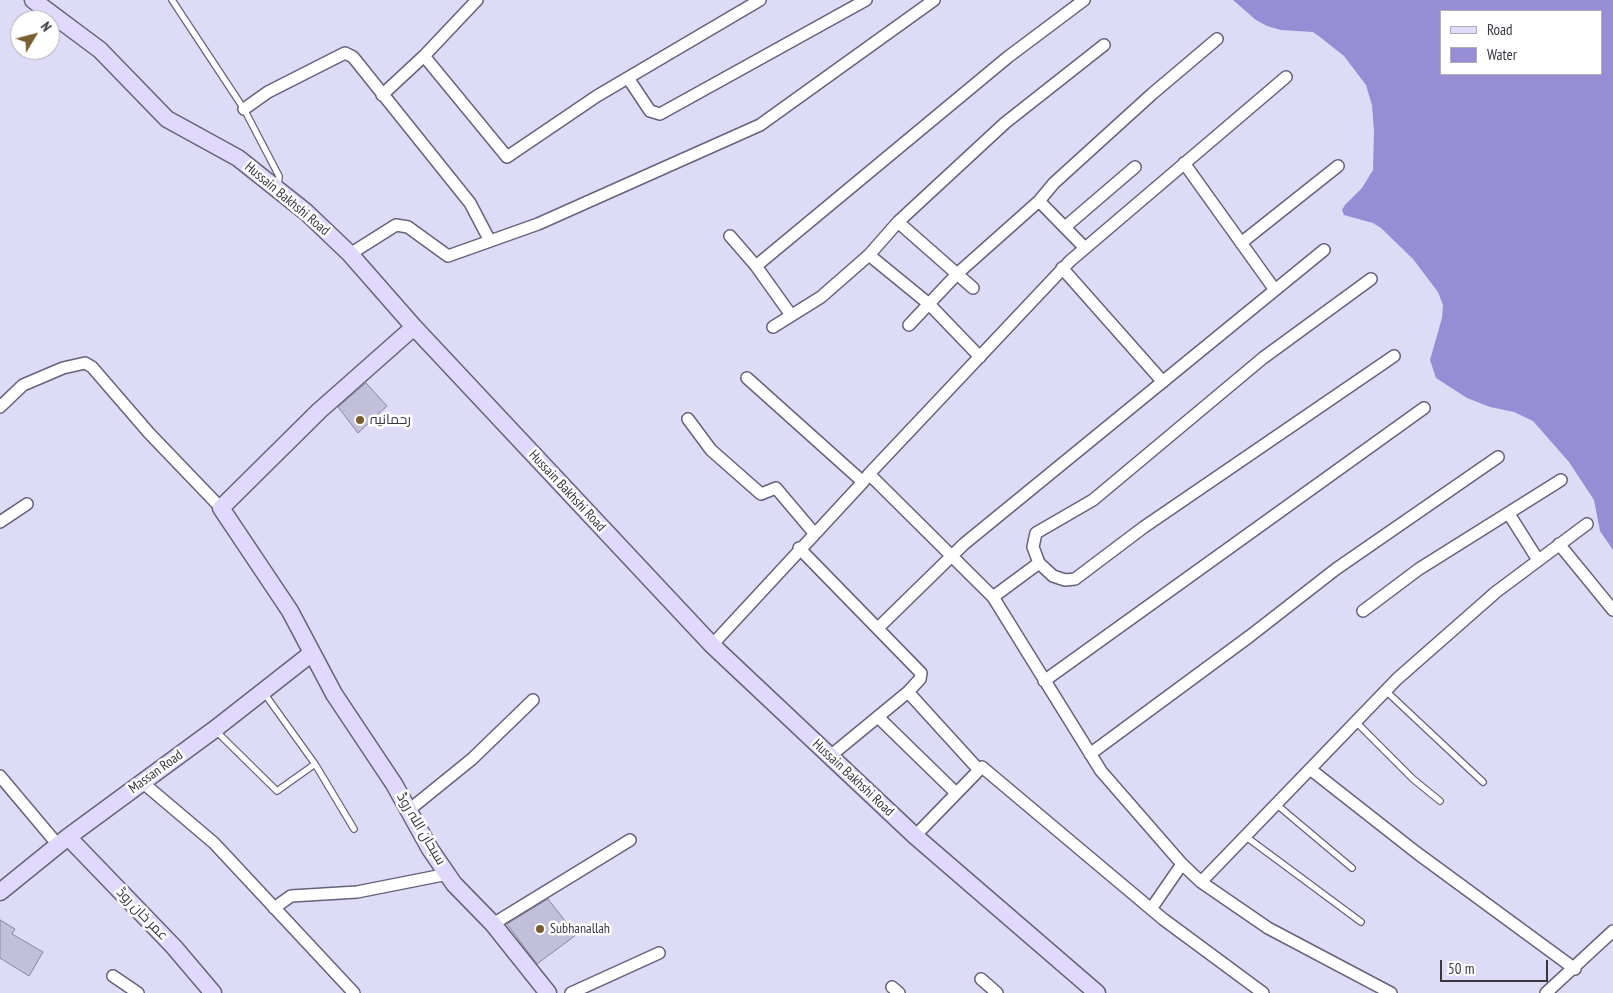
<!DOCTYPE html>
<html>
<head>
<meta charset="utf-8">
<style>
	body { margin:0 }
	#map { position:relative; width:1613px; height:993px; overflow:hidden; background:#dddbf6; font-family:"PT Sans Narrow",sans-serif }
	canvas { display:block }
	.legend { position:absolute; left:1440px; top:10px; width:162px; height:65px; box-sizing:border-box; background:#fff; border:1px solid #afafb3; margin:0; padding:6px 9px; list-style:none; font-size:15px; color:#383741 }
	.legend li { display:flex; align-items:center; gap:10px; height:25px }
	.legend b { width:25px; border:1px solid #afafb3 }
	.north { position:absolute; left:10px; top:10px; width:50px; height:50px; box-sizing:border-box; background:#fff; border:1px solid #afafb3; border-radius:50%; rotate:53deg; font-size:14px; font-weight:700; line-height:20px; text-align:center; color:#383741 }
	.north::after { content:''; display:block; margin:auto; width:18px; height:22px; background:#775d2f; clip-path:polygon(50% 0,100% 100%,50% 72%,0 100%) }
	.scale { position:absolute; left:1440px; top:960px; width:108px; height:22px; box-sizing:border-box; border:2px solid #383741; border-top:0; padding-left:6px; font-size:15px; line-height:18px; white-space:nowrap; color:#383741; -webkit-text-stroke:4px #fff; paint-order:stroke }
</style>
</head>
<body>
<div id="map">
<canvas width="1613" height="993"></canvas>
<ul class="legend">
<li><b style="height:6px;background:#e0d9fb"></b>Road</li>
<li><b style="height:14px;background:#978dd4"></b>Water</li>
</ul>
<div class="north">N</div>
<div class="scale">50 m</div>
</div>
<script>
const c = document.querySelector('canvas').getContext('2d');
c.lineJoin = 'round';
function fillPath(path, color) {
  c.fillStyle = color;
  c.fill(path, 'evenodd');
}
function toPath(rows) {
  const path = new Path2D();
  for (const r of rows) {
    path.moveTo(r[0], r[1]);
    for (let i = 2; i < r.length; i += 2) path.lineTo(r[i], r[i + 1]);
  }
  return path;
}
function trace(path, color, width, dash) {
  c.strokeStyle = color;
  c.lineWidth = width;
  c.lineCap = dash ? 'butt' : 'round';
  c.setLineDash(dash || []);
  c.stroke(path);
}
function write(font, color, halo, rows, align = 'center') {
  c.font = font + ' "PT Sans Narrow",Cairo,sans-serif';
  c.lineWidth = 5;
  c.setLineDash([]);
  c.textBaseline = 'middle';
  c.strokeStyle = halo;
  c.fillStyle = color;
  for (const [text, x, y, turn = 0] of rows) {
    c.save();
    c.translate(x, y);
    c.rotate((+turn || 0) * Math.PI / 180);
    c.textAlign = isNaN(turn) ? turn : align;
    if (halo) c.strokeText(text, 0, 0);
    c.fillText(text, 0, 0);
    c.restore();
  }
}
fillPath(toPath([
	[1233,0,1613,0,1613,550,1600,531,1594,500,1569,462,1533,421,1514,412,1490,407,1467,398,1436,378,1430,360,1442,318,1443,305,1438,292,1413,259,1381,228,1373,223,1344,215,1342,210,1345,205,1362,188,1373,170,1374,131,1372,105,1366,85,1344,56,1320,37,1313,32,1281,30,1267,26,1256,20],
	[1442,11,1602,11,1602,74,1442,74]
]), '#978dd4');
const building = toPath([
	[366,383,387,406,358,433,338,407,366,383],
	[548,899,576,935,537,964,507,924,548,899],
	[0,920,15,929,12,934,43,952,29,976,0,958,0,920]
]);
fillPath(building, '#c2bfda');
trace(building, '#8a87a0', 1);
const lane = toPath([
	[172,0,244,109,279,176,278,188],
	[1386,691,1483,782],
	[264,693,315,764,354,829],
	[1356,722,1413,779,1440,801],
	[216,731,277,791,315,764],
	[1276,804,1352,868],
	[1245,836,1361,922]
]);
const street = toPath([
	[424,56,507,157,597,96,760,0],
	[628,78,650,111,660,114,866,0],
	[382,95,424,56,477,0],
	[244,109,268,92,341,55,345,53,353,57,470,203,490,241],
	[1184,163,1275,290],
	[1039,201,1085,248],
	[898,222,973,288],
	[1065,227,1135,167],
	[730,236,756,266,791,315],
	[1241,243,1338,166],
	[350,254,396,225,408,227,448,256,538,224,760,125,934,0],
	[869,255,929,304,980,357],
	[756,266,1008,57,1084,0],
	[1062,268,1163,382],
	[1371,279,1263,358,1093,500,1036,533,1033,547,1039,563,1053,576,1065,580,1075,579,1144,527,1394,356],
	[909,325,958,273,1039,201,1054,183,1152,94,1217,39],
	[773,327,821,297,869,255,898,222,1005,123,1104,45],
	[747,378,863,482,869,474,993,597,1101,771,1182,864,1201,882,1268,928,1391,993],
	[0,407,23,385,63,368,85,363,92,367,149,433,221,508],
	[688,419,711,450,761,494,776,488,814,533],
	[869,474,1070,261,1286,77],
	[1509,514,1538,560],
	[0,522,27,504],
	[1559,544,1613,610],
	[799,548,921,673,920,679,908,692,829,757],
	[993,597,1039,563],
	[1363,611,1419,569,1561,480],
	[878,628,964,544,1324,250],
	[712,645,863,482],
	[1044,681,1424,408],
	[908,692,979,770],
	[879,718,956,793],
	[1090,754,1250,636,1336,569,1498,457],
	[1310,769,1417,853,1575,969],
	[0,776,58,845],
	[142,782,214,843,354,993],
	[409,810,472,759,533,700],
	[915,836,982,767,1163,919,1263,993],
	[1201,882,1397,679,1496,592,1587,524],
	[274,908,291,896,357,892,448,874],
	[1151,909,1182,864],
	[493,924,630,840],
	[113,976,138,993],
	[981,979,997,993],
	[892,987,899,993],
	[571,993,659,953],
	[1546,993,1613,931]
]);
const secondary = toPath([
	[33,0,100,50,167,119,238,158,306,212,350,254,414,327,712,645,915,836,1097,993],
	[414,327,319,411,221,508,290,611,334,694,394,784,430,849,454,884,493,924,548,993],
	[68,837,174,947,213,993],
	[0,892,68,837,215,729,312,653]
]);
trace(lane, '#65637a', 8);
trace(street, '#65637a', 14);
trace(secondary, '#65637a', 19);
trace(lane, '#fff', 5.5);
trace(street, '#fff', 11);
trace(secondary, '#e0d9fb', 16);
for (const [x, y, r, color] of [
	[360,420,5,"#775d2f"],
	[540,929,5,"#775d2f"]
]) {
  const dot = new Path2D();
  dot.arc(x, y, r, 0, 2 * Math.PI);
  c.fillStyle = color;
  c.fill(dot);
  trace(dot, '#fff', 2);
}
write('14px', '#383741', '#fff', [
	["Hussain Bakhshi Road",287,199,40],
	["Hussain Bakhshi Road",567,491,47],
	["Massan Road",156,772,-36],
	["Hussain Bakhshi Road",853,778,43],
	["سبحان اللہ روڈ",421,829,59],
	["عمر خان روڈ",142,914,46]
]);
write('14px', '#383741', '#fff', [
	["رحمانیہ",370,420],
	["Subhanallah",550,929]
], 'left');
</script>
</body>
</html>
